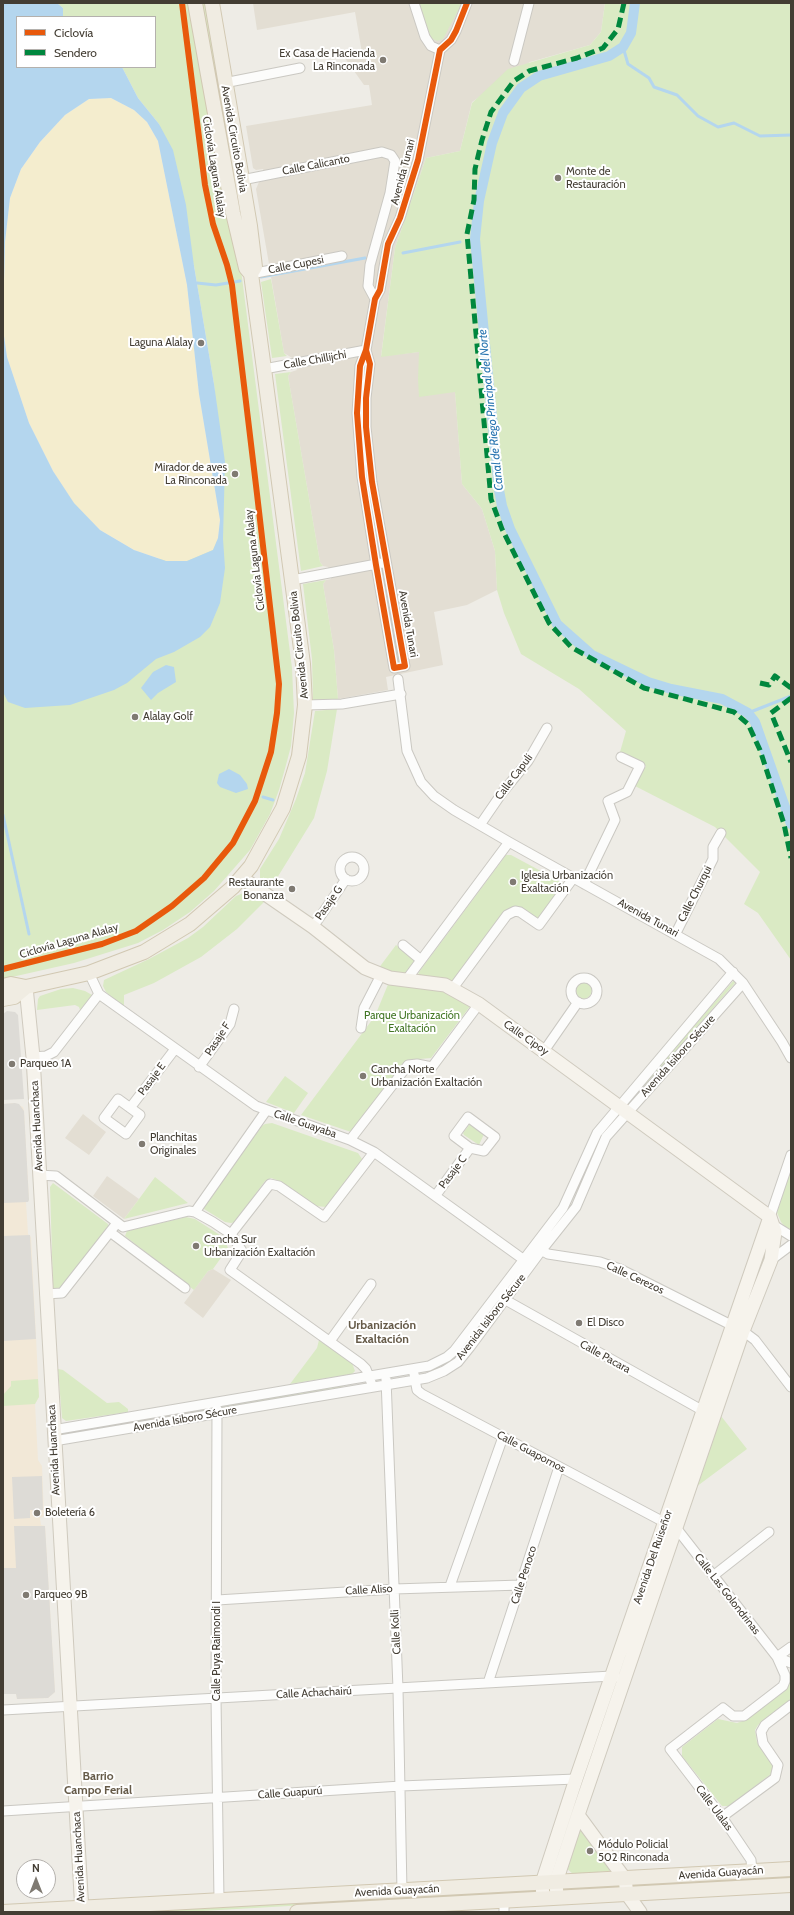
<!DOCTYPE html>
<html>
<head>
<meta charset="utf-8">
<style>
	body { margin:0 }
	#map { position:relative; width:794px; height:1915px; overflow:hidden; background:#eeece6; font-family:Cabin,sans-serif }
	canvas { display:block }
	.frame { position:absolute; inset:0; border:4px solid #433d33; pointer-events:none }
	.legend { position:absolute; left:16px; top:16px; width:140px; height:52px; box-sizing:border-box; background:#fff; border:1px solid #b4b1ad; margin:0; padding:5px 7px; list-style:none; font-size:12px; color:#433d33 }
	.legend li { display:flex; align-items:center; gap:8px; height:20px }
	.legend b { width:20px; border:1px solid #b4b1ad }
	.north { position:absolute; left:16px; top:1859px; width:40px; height:40px; box-sizing:border-box; background:#fff; border:1px solid #b4b1ad; border-radius:50%; rotate:0deg; font-size:11px; font-weight:700; line-height:16px; text-align:center; color:#433d33 }
	.north::after { content:''; display:block; margin:auto; width:14px; height:18px; background:#7f7a72; clip-path:polygon(50% 0,100% 100%,50% 72%,0 100%) }
</style>
</head>
<body>
<div id="map">
<canvas width="794" height="1915"></canvas>
<div class="frame"></div>
<ul class="legend">
<li><b style="height:5px;background:#e8590c"></b>Ciclovía</li>
<li><b style="height:5px;background:#00873e"></b>Sendero</li>
</ul>
<div class="north">N</div>
</div>
<script>
const c = document.querySelector('canvas').getContext('2d');
c.lineJoin = 'round';
function fillPath(path, color) {
  c.fillStyle = color;
  c.fill(path, 'evenodd');
}
function toPath(rows) {
  const path = new Path2D();
  for (const r of rows) {
    if (r.length === 3) {
      path.moveTo(r[0] + r[2], r[1]);
      path.arc(r[0], r[1], r[2], 0, 2 * Math.PI);
      continue;
    }
    path.moveTo(r[0], r[1]);
    for (let i = 2; i < r.length; i += 2) path.lineTo(r[i], r[i + 1]);
  }
  return path;
}
function trace(path, color, width, dash) {
  c.strokeStyle = color;
  c.lineWidth = width;
  c.lineCap = dash ? 'butt' : 'round';
  c.setLineDash(dash || []);
  c.stroke(path);
}
function write(font, color, halo, rows, align = 'center') {
  c.font = font + ' Cabin,sans-serif';
  c.lineWidth = 4;
  c.setLineDash([]);
  c.textBaseline = 'middle';
  c.strokeStyle = halo;
  c.fillStyle = color;
  for (const [text, x, y, turn = 0] of rows) {
    c.save();
    c.translate(x, y);
    c.rotate((+turn || 0) * Math.PI / 180);
    c.textAlign = isNaN(turn) ? turn : align;
    if (halo) c.strokeText(text, 0, 0);
    c.fillText(text, 0, 0);
    c.restore();
  }
}
fillPath(toPath([
	[253,3,605,3,601,32,590,45,530,62,472,102,460,151,426,158,395,248,381,356,419,352,420,357,455,391,462,484,482,509,495,551,497,590,467,605,434,612,443,665,386,677,388,690,338,699,334,650,323,584,326,580,331,579,328,567,323,566,320,562,288,376,291,372,297,370,294,359,284,353,271,277,280,275,277,263,269,264,256,189,259,182,265,180,263,169,256,170,253,168,246,126,372,105,369,85,364,85,344,57,362,53,355,12,257,30],
	[83,1114,106,1132,89,1155,65,1138],
	[107,1176,139,1199,124,1219,93,1196],
	[213,1269,231,1280,203,1318,184,1303,208,1271]
]), '#e3ded3');
fillPath(toPath([
	[15,1103,23,1107,24,1111,29,1200,26,1202,28,1234,31,1237,39,1397,35,1404,38,1460,42,1466,44,1516,40,1518,41,1525,45,1526,55,1692,48,1698,17,1699,16,1694,3,1694,3,1104]
]), '#f2e8d7');
fillPath(toPath([
	[57,3,190,3,240,262,292,668,294,713,291,746,286,765,279,790,270,814,250,850,214,891,190,912,163,930,138,943,74,963,3,979,3,607,223,539,223,506,214,384,194,266,159,124,138,98,122,67,155,67,155,17,63,17,63,8],
	[200,3,206,3,245,223,240,224],
	[419,3,462,3,443,39,437,41,431,38],
	[605,3,791,3,791,960,758,913,744,904,760,872,715,827,635,786,646,766,620,752,626,731,579,689,521,654,504,613,497,590,495,551,482,509,462,484,455,392,419,397,418,379,419,352,381,357,395,248,426,158,460,151,472,103,508,69,590,45,601,32],
	[271,279,284,353,287,356,272,358,261,282],
	[291,372,288,376,320,562,323,566,301,571,275,374],
	[385,572,400,662,397,663,381,573],
	[326,580,323,584,334,650,338,699,313,701,312,659,303,584],
	[337,709,327,771,314,818,269,891,260,880,260,869,279,839,296,799,305,773,315,711],
	[506,855,511,855,565,884,538,920,519,908,451,983,418,975,419,972],
	[246,892,252,893,264,902,237,929,201,957,154,983,124,995,124,1008,106,992,103,986,104,980,149,959,188,938,203,927,236,896],
	[396,945,414,959,415,961,406,973,402,974,378,969],
	[734,980,736,982,627,1106,625,1105],
	[583,990,9],
	[389,982,440,989,471,1005,431,1058,408,1060,402,1064,351,1132,301,1115,375,1016],
	[73,988,85,991,92,995,80,1010,79,1007,75,1005,37,1010,38,999,40,996,61,989],
	[285,1076,308,1093,294,1113,266,1102],
	[272,1123,358,1153,362,1159,360,1163,326,1207,316,1206,282,1182,271,1178,265,1181,235,1222,231,1223,225,1222,204,1209,204,1204,262,1126,265,1124],
	[469,1125,471,1125,484,1134,479,1145,464,1135,463,1133],
	[791,1165,791,1230,787,1229,781,1222,775,1208],
	[155,1177,188,1203,124,1219,139,1199],
	[53,1183,108,1224,108,1227,59,1290,56,1290,53,1288,50,1187],
	[186,1217,195,1219,223,1237,228,1248,213,1269,208,1271,194,1290,125,1236,127,1231],
	[319,1340,352,1363,355,1371,352,1374,290,1384,317,1348],
	[58,1369,63,1370,107,1403,119,1402,128,1409,128,1412,66,1421,62,1418],
	[38,1379,39,1397,35,1404,3,1406,3,1395,11,1386,11,1381],
	[343,1384,343,1388,222,1408,221,1405],
	[206,1407,206,1411,68,1435,67,1431],
	[721,1416,747,1449,696,1487],
	[791,1672,791,1699,758,1725,755,1730,757,1742,774,1765,771,1774,729,1806,722,1806,682,1756,682,1747,718,1719,737,1723,748,1719,788,1685],
	[580,1827,610,1869,609,1871,573,1874,565,1867],
	[791,1874,791,1878,663,1885,663,1881],
	[531,1888,531,1892,185,1912,116,1912]
]), '#daeac4');
fillPath(toPath([
	[111,98,134,110,147,122,158,141,187,285,199,394,220,520,218,539,213,550,187,561,166,561,134,550,100,530,74,504,53,471,29,423,7,357,3,329,5,242,10,198,21,169,40,142,65,115,89,99]
]), '#f4edce');
fillPath(toPath([
	[7,1011,15,1012,18,1015,24,1099,3,1100,3,1014],
	[15,1103,19,1104,24,1111,29,1200,28,1202,3,1203,3,1104],
	[30,1235,36,1339,3,1341,3,1236],
	[42,1476,43,1510,30,1510,30,1518,14,1519,12,1477],
	[14,1526,45,1526,55,1692,48,1698,17,1699,16,1694,3,1694,3,1568,16,1568]
]), '#dddbd6');
fillPath(toPath([
	[3,3,57,3,63,8,63,17,17,17,17,67,122,67,138,98,159,124,173,150,186,205,194,266,214,384,225,462,223,539,225,568,220,603,210,627,200,637,174,652,156,659,127,683,114,690,70,705,25,708,8,702,3,692,3,329,7,357,29,423,53,471,74,503,100,530,134,550,166,561,187,561,213,550,218,538,220,520,199,394,187,285,158,141,147,122,134,110,111,98,89,99,65,115,40,142,21,169,10,198,5,242,3,317],
	[166,665,174,667,176,682,158,693,151,700,141,688,153,672],
	[229,769,240,775,247,784,248,789,236,793,220,787,217,783,219,774]
]), '#b4d6ee');
trace(toPath([
	[623,47,628,64,649,78,654,87,677,95,698,116,718,127,734,123,760,136,791,135],
	[403,253,460,242],
	[261,277,365,258],
	[197,283,216,285,240,281],
	[748,713,791,696],
	[263,797,273,800],
	[3,815,29,934]
]), '#b4d6ee', 3);
trace(toPath([
	[635,3,631,33,623,47,609,56,539,76,521,88,503,113,492,143,479,201,475,239,499,490,502,506,510,529,557,624,592,655,648,682,671,689,722,699,748,713,755,722,791,824]
]), '#b4d6ee', 10);
const street = toPath([
	[414,3,425,37,431,46,440,50],
	[514,61,529,3],
	[224,83,300,68],
	[242,180,382,152,391,155,395,161,390,193,370,265,368,286,375,299],
	[251,274,342,256],
	[366,350,370,364,366,398,366,427,372,482,405,666,394,668,376,565,362,477,357,413,360,366,366,350,375,299,380,290,388,244,400,218,418,160,440,50,451,40,456,31,467,3],
	[264,369,366,350],
	[292,580,382,563],
	[398,679,407,751,421,782,434,796,454,810,509,842,719,959,743,983,782,1042,791,1058],
	[305,705,342,704,401,694],
	[480,825,502,793,528,761,547,728],
	[352,869,12],
	[584,884,615,820,608,801,627,792,640,766,621,757],
	[313,927,346,879],
	[676,933,713,859,713,847,721,833],
	[403,945,421,960],
	[89,973,99,994,256,1106,350,1140,374,1152,527,1262],
	[584,991,13],
	[407,979,509,842],
	[453,988,507,915,515,911,520,912,539,925,574,877],
	[361,1028,364,1008,381,975],
	[544,1051,578,1002],
	[33,1057,46,1056,54,1052,99,994],
	[199,1067,230,1024,234,1009],
	[118,1099,140,1115,126,1134,104,1118,118,1099],
	[130,1108,175,1049],
	[468,1117,495,1137,484,1151,470,1148,454,1136,468,1117],
	[350,1140,408,1065,417,1064,432,1067,479,1004],
	[791,1155,770,1217,775,1226,791,1236],
	[39,1175,56,1176,123,1227,189,1211,195,1212,213,1222,231,1234,242,1251,230,1270,361,1364,366,1369,371,1382],
	[436,1195,470,1148],
	[195,1212,266,1111],
	[110,1232,185,1288],
	[231,1234,270,1184,279,1186,324,1217,374,1152],
	[537,1248,548,1254,600,1262,620,1269,743,1331,755,1340,791,1387],
	[771,1260,791,1245],
	[45,1294,62,1293,117,1223],
	[502,1298,707,1413],
	[330,1341,371,1284],
	[414,1374,417,1390,422,1394,677,1529,777,1657,791,1663],
	[386,1379,398,1689,402,1891],
	[217,1409,216,1698,219,1900],
	[53,1430,429,1366,447,1357,454,1351,563,1208,597,1133,733,972],
	[54,1441,427,1378,444,1371,458,1362,470,1347,541,1251,576,1207,606,1137,743,983],
	[713,1576,769,1532],
	[450,1586,503,1437],
	[217,1600,394,1589,521,1585],
	[777,1657,791,1647],
	[488,1683,559,1467],
	[3,1710,612,1676,616,1677],
	[3,1811,401,1786,576,1779],
	[722,1817,775,1778,778,1765,763,1743,761,1732,765,1725,791,1705],
	[752,1871,751,1860,722,1817,670,1749,723,1708,733,1716,744,1716,783,1686,785,1681,785,1675,777,1657],
	[504,1900,504,1912]
]);
const secondary = toPath([
	[242,878,313,927,365,968,390,978,445,985,479,1004,770,1217],
	[26,987,33,1057,82,1912],
	[578,1815,625,1879,627,1894,640,1912],
	[557,1897,556,1882,578,1815,743,1331,771,1260,775,1232,770,1217],
	[543,1898,542,1883,576,1779,770,1217]
]);
const primary = toPath([
	[212,3,250,226,255,267,252,272],
	[3,986,11,984,26,987,89,973,144,952,190,924,233,887,251,866,283,808,299,756,305,705,303,664,264,369,251,274,246,268,233,213,195,3],
	[3,999,14,997,26,987],
	[3,1912,791,1869],
	[297,1912,791,1885]
]);
trace(street, '#cac8c2', 11);
trace(secondary, '#cfcabe', 15);
trace(primary, '#d1c8b2', 16);
trace(street, '#fcfcfb', 9);
trace(secondary, '#f6f3ec', 13);
trace(primary, '#f0ece2', 14);
trace(toPath([
	[624,3,618,29,603,48,577,58,529,71,514,81,491,112,482,140,475,169,474,200,467,234,491,499,502,529,549,623,571,647,644,688,734,712,748,724,760,750,784,824,791,858],
	[760,683,769,685,775,676,791,688],
	[791,698,771,713,791,762]
]), '#00873e', 5, [10, 5]);
trace(toPath([
	[366,350,370,364,366,398,366,427,372,482,405,666,394,668,376,565,362,477,357,413,360,366,366,350,375,299,380,290,388,244,400,218,418,160,440,50,451,40,456,31,467,3],
	[3,969,102,944,136,931,172,906,204,878,233,843,255,801,271,752,277,713,279,684,257,494,232,285,227,265,213,224,205,185,182,3]
]), '#e8590c', 6);
for (const [x, y, r, color] of [
	[383,60,4,"#7f7a72"],
	[558,178,4,"#7f7a72"],
	[201,343,4,"#7f7a72"],
	[235,474,4,"#7f7a72"],
	[135,717,4,"#7f7a72"],
	[513,882,4,"#7f7a72"],
	[292,889,4,"#7f7a72"],
	[12,1064,4,"#7f7a72"],
	[363,1076,4,"#7f7a72"],
	[142,1144,4,"#7f7a72"],
	[196,1246,4,"#7f7a72"],
	[579,1323,4,"#7f7a72"],
	[37,1513,4,"#7f7a72"],
	[26,1595,4,"#7f7a72"],
	[590,1851,4,"#7f7a72"]
]) {
  const dot = new Path2D();
  dot.arc(x, y, r, 0, 2 * Math.PI);
  c.fillStyle = color;
  c.fill(dot);
  trace(dot, '#fff', 1.5);
}
write('11px', '#433d33', '#fff', [
	["Ex Casa de Hacienda",375,54,"right"],
	["La Rinconada",375,67,"right"],
	["Monte de",566,172],
	["Restauración",566,185],
	["Laguna Alalay",193,343,"right"],
	["Mirador de aves",227,468,"right"],
	["La Rinconada",227,481,"right"],
	["Alalay Golf",143,717],
	["Iglesia Urbanización",521,876],
	["Exaltación",521,889],
	["Restaurante",284,883,"right"],
	["Bonanza",284,896,"right"],
	["Parqueo 1A",20,1064],
	["Cancha Norte",371,1070],
	["Urbanización Exaltación",371,1083],
	["Planchitas",150,1138],
	["Originales",150,1151],
	["Cancha Sur",204,1240],
	["Urbanización Exaltación",204,1253],
	["El Disco",587,1323],
	["Boletería 6",45,1513],
	["Parqueo 9B",34,1595],
	["Módulo Policial",598,1845],
	["502 Rinconada",598,1858]
], 'left');
write('11px', '#433d33', '#fff', [
	["Avenida Circuito Bolivia",234,139,80],
	["Calle Calicanto",316,165,-11],
	["Ciclovía Laguna Alalay",214,167,81],
	["Avenida Tunari",403,172,-75],
	["Calle Cupesi",296,265,-11],
	["Calle Chillijchi",315,360,-10],
	["Ciclovía Laguna Alalay",255,560,-97],
	["Avenida Tunari",408,624,80],
	["Avenida Circuito Bolivia",299,645,-96],
	["Calle Capuli",514,777,-53],
	["Calle Churqui",695,894,-63],
	["Pasaje G",329,903,-55],
	["Avenida Tunari",648,918,29],
	["Ciclovía Laguna Alalay",69,941,-16],
	["Calle Cipoy",526,1038,35],
	["Pasaje F",218,1039,-57],
	["Avenida Isiboro Sécure",678,1056,-48],
	["Pasaje E",152,1079,-53],
	["Calle Guayaba",305,1124,19],
	["Avenida Huanchaca",37,1126,-93],
	["Pasaje C",453,1172,-53],
	["Calle Cerezos",635,1278,25],
	["Avenida Isiboro Sécure",491,1317,-52],
	["Calle Pacara",605,1357,29],
	["Avenida Isiboro Sécure",185,1419,-10],
	["Avenida Huanchaca",54,1450,-93],
	["Calle Guapomos",531,1452,28],
	["Avenida Del Ruiseñor",653,1557,-71],
	["Calle Penoco",524,1575,-72],
	["Calle Aliso",369,1590,-3],
	["Calle Las Golondrinas",727,1594,52],
	["Calle Kolli",396,1632,-93],
	["Calle Puya Raimondi I",217,1651,-90],
	["Calle Achachairú",314,1693,-3],
	["Calle Guapurú",290,1793,-4],
	["Calle Ulalas",714,1808,53],
	["Avenida Huanchaca",79,1857,-93],
	["Avenida Guayacán",721,1873,-4],
	["Avenida Guayacán",397,1891,-3]
]);
write('11px', '#427625', '#fff', [
	["Parque Urbanización",412,1016],
	["Exaltación",412,1029]
]);
write('italic 12px', '#2a76b1', '#fff', [
	["Canal de Riego Principal del Norte",491,410,-96]
]);
write('bold 12px', '#665b49', '#fff', [
	["Urbanización",382,1325],
	["Exaltación",382,1339],
	["Barrio",98,1776],
	["Campo Ferial",98,1790]
]);
</script>
</body>
</html>
